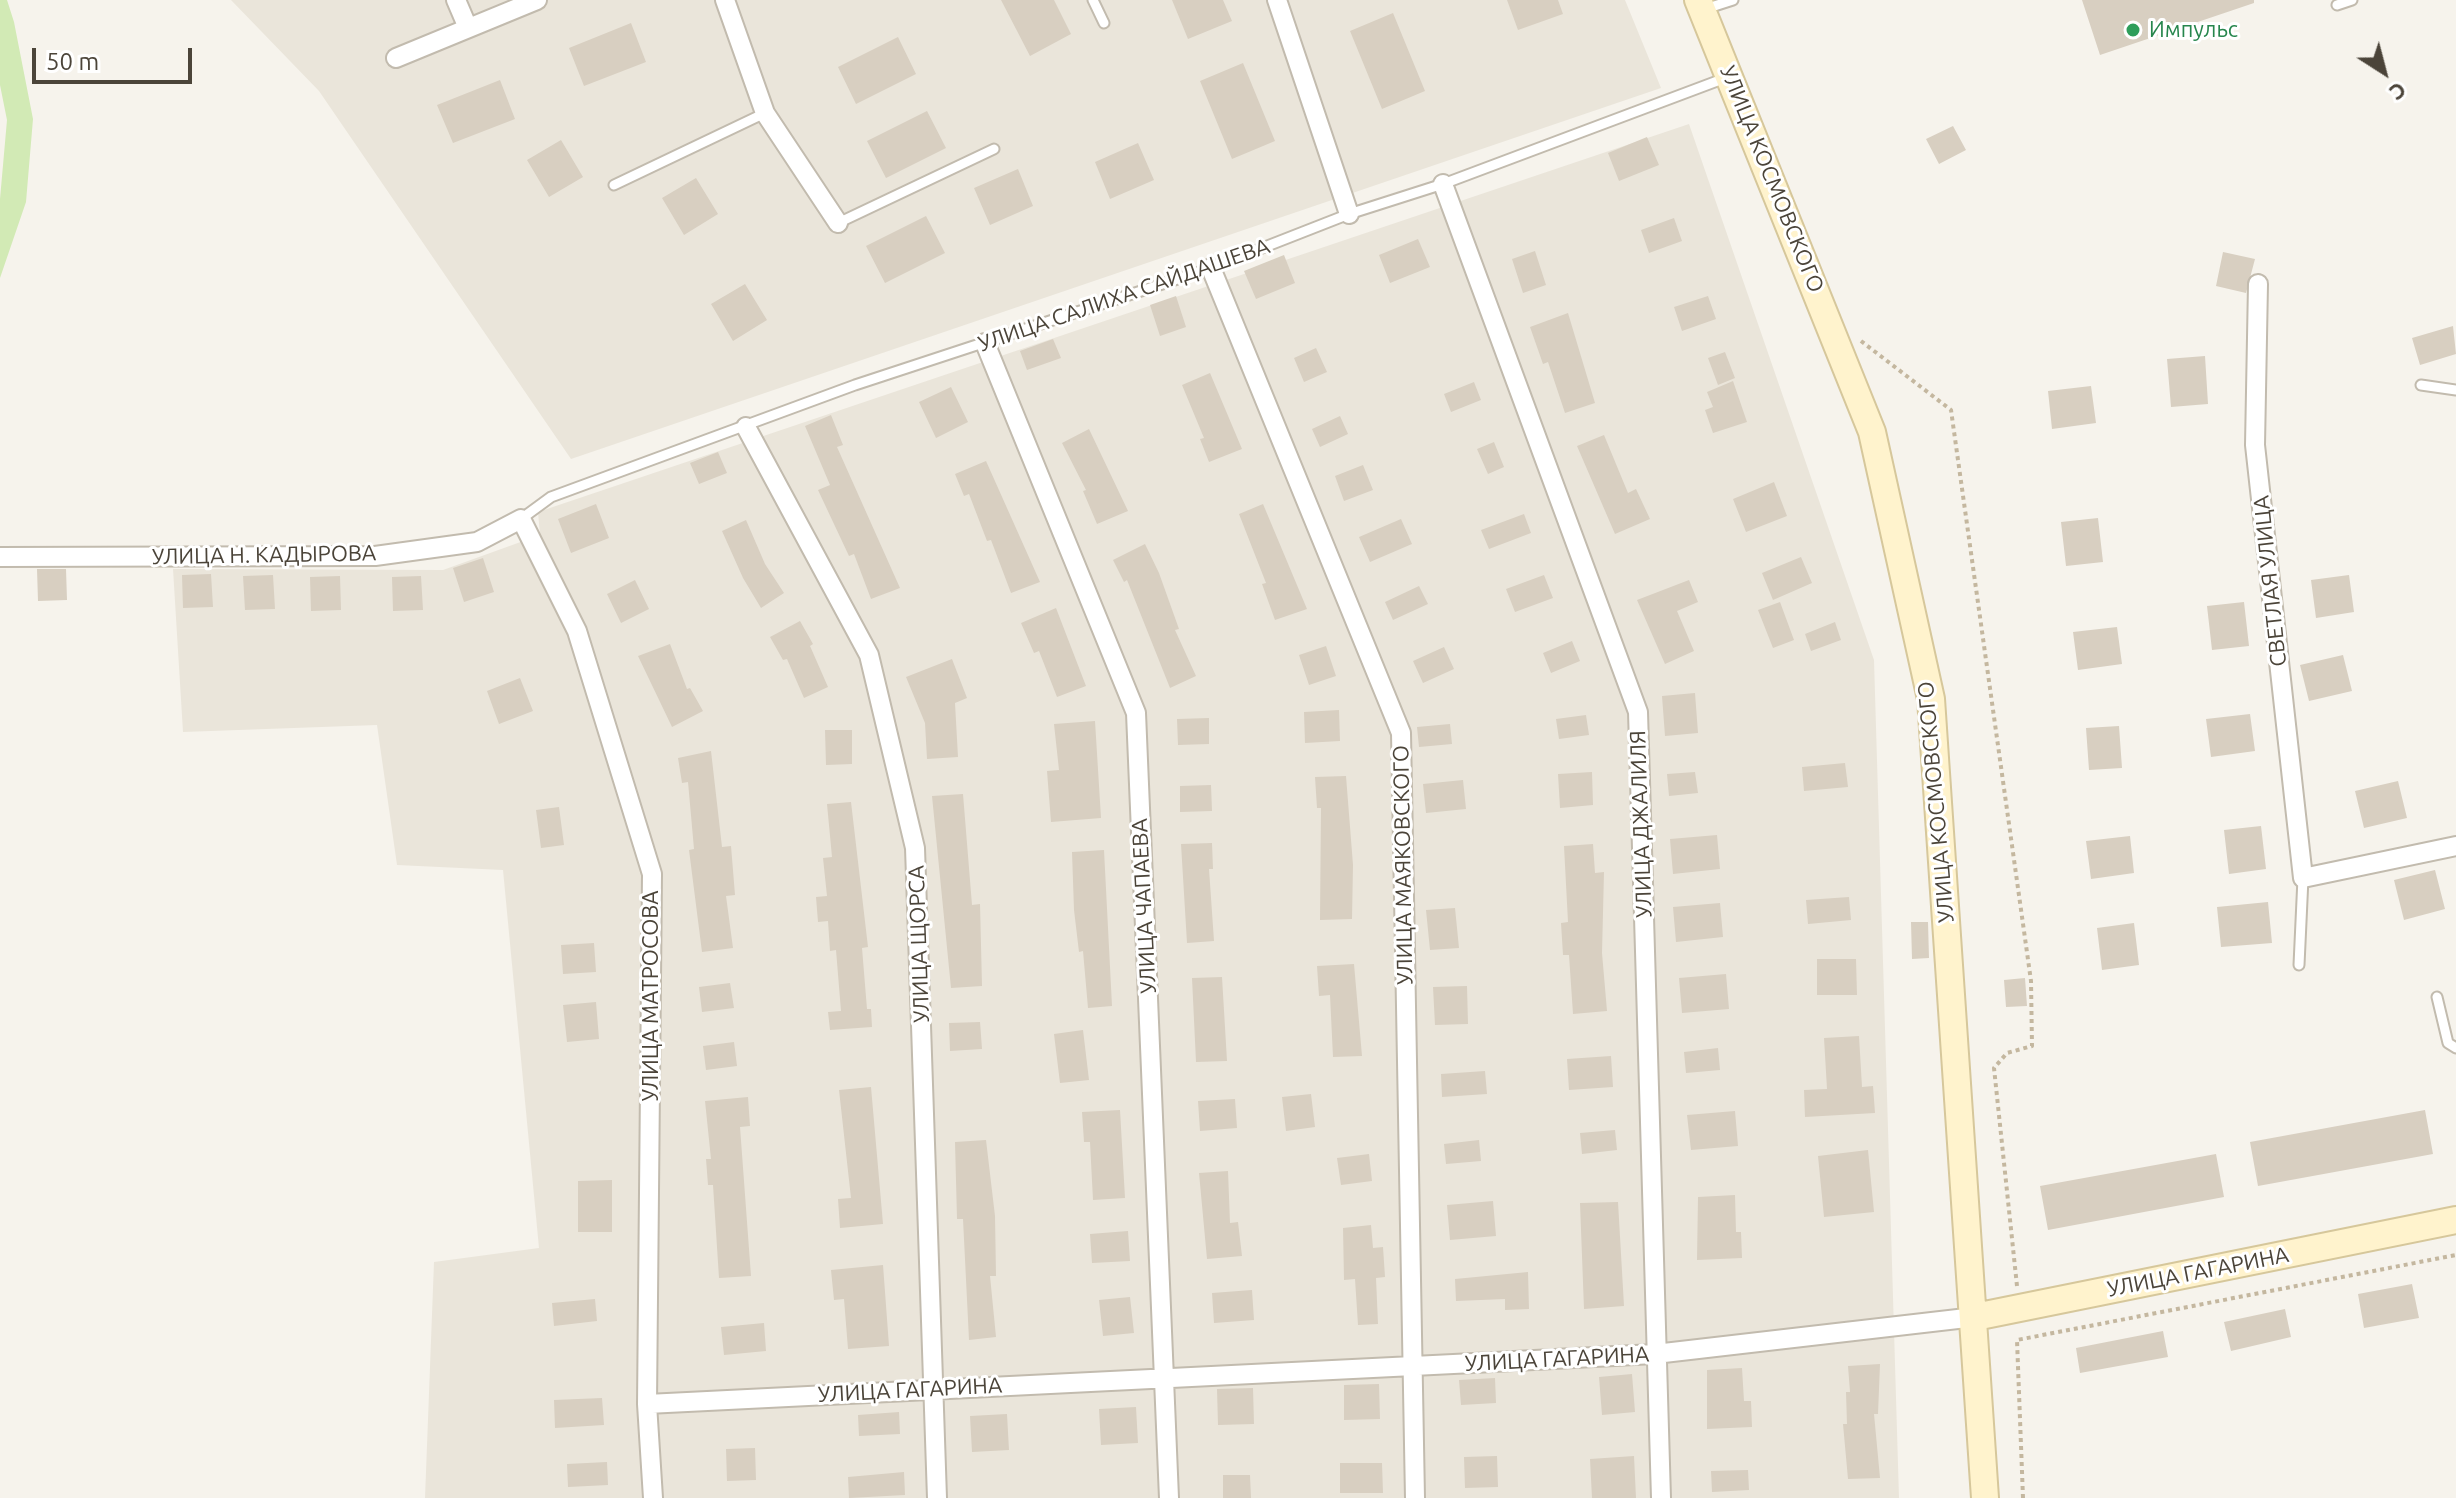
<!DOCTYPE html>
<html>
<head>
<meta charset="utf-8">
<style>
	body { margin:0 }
	#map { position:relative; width:2456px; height:1498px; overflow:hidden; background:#f6f3ec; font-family:Ubuntu,sans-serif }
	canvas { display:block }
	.north { position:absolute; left:2344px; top:32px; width:80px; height:80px; -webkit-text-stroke:6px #fff; paint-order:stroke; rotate:144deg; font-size:22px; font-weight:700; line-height:32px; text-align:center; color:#4b4439 }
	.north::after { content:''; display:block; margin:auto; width:28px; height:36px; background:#4b4439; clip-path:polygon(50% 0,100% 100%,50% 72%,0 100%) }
	.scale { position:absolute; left:32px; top:48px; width:160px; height:36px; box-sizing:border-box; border:4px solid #4b4439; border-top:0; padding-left:10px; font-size:24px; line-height:28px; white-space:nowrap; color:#4b4439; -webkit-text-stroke:6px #fff; paint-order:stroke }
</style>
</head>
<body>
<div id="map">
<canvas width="2456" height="1498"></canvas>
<div class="north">С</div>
<div class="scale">50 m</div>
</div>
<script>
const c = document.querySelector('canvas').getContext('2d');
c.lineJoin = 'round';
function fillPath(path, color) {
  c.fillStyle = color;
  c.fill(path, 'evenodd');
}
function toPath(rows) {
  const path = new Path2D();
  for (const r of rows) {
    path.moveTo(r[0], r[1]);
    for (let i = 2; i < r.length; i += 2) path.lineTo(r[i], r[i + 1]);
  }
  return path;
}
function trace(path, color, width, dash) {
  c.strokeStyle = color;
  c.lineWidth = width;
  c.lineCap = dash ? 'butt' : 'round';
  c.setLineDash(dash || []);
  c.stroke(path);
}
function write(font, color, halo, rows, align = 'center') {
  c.font = font + ' Ubuntu,sans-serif';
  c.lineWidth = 6;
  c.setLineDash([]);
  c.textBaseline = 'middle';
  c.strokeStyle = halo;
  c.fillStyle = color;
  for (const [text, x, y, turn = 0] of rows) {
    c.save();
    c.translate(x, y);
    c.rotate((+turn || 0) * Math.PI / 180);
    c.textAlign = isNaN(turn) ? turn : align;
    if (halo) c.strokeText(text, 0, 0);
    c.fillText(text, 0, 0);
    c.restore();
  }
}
fillPath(toPath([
	[231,0,1625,0,1661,88,571,459,319,91],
	[1689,124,1874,660,1899,1498,425,1498,434,1262,539,1248,503,870,397,865,377,725,183,732,173,569,443,570,540,535,538,512]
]), '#eae5da');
fillPath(toPath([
	[0,0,7,0,14,22,33,119,26,202,0,278,0,199,7,120,0,85]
]), '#d2eab5');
fillPath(toPath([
	[1001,0,1054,0,1071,34,1030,56],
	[1172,0,1223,0,1232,21,1188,39],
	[1507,0,1558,0,1563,14,1518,30],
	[2082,0,2254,0,2254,3,2100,55],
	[1393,13,1425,91,1382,109,1350,31],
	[631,23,646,62,584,86,569,48],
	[898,37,916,74,856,104,838,67],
	[1243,63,1275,141,1232,159,1200,81],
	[500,80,515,119,453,143,437,105],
	[927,111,946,148,886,178,867,141],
	[1953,126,1966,150,1939,164,1926,139],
	[1647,137,1659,165,1619,181,1608,153],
	[561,140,583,177,549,197,527,160],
	[1138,143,1154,180,1110,199,1095,162],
	[1018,169,1033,206,990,225,974,188],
	[696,178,718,214,684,235,662,198],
	[926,216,945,253,885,283,866,246],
	[1674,218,1682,241,1649,253,1641,230],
	[1418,239,1430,267,1390,283,1379,255],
	[1535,251,1546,285,1523,293,1512,259],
	[2223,252,2255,259,2246,293,2216,286],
	[1284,255,1295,283,1256,299,1244,271],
	[745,284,767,320,733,341,711,304],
	[1176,296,1186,327,1160,336,1150,305],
	[1708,296,1716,319,1682,331,1674,307],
	[1568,313,1595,403,1565,413,1548,362,1543,364,1530,327],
	[2453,326,2456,354,2420,365,2412,338],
	[1053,339,1061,358,1027,370,1020,351],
	[1316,348,1327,372,1304,382,1294,358],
	[1725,352,1735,378,1718,385,1708,358],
	[2205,356,2208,404,2171,407,2167,359],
	[1210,373,1242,449,1209,462,1200,439,1204,438,1182,385],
	[1733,381,1747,422,1713,433,1705,410,1713,407,1707,392],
	[1474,382,1481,400,1451,412,1444,394],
	[2091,386,2096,423,2052,429,2048,391],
	[951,387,968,422,936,438,919,402],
	[831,415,843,445,837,447,900,588,871,599,854,554,849,556,818,490,830,485,805,426],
	[1340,416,1348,434,1320,447,1312,429],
	[1089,429,1128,511,1097,524,1083,491,1086,490,1062,443],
	[1604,435,1628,493,1636,489,1650,519,1615,534,1577,446],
	[1494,442,1504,467,1488,474,1477,449],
	[718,452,727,473,699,484,690,463],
	[986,461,1040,582,1011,593,991,540,987,541,969,494,964,496,955,474],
	[1363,465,1373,490,1344,501,1335,476],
	[1774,482,1787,516,1746,532,1733,499],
	[596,504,609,538,571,553,558,519],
	[1263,504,1307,609,1275,620,1262,584,1266,583,1239,514],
	[1524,514,1531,533,1489,549,1481,530],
	[2098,518,2103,562,2066,566,2061,522],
	[1401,519,1412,544,1370,562,1359,537],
	[746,520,765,564,784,593,761,608,743,578,722,531],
	[1145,544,1159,573,1179,629,1175,630,1196,676,1170,688,1127,580,1124,582,1113,560],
	[1801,557,1812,583,1773,600,1762,573],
	[483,558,494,592,464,602,453,568],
	[37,569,66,569,67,600,38,601],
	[211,574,213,607,183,608,182,575],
	[273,575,275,609,245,610,243,576],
	[1544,575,1553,598,1515,612,1506,589],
	[2349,575,2354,612,2316,618,2311,580],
	[340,576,341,610,311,611,310,577],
	[421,576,423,610,393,611,392,577],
	[635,580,649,609,621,623,607,594],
	[1689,580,1698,602,1677,611,1694,651,1665,664,1637,600],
	[1419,586,1428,604,1393,620,1385,602],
	[1780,602,1794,640,1773,648,1758,610],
	[2244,602,2249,646,2212,650,2207,606],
	[1056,608,1086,686,1057,697,1039,651,1034,653,1021,623],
	[800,621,813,644,810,646,828,687,804,698,787,659,783,660,770,637],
	[1835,622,1841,640,1811,651,1805,634],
	[2117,627,2122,664,2078,670,2073,632],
	[1572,641,1580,661,1551,673,1543,653],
	[670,644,687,689,690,688,703,711,672,727,638,656],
	[1326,646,1336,676,1309,685,1299,655],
	[1444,647,1454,669,1423,683,1413,661],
	[2343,655,2352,691,2309,701,2300,665],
	[952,659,967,698,955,703,958,757,927,759,925,723,906,677],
	[520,678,533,711,499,724,487,691],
	[1695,693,1698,733,1665,736,1662,696],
	[1339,710,1340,741,1305,743,1304,712],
	[2250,714,2255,751,2211,757,2206,719],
	[1586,715,1589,735,1559,739,1556,719],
	[1209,718,1209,744,1178,745,1177,719],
	[1095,721,1101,818,1051,822,1047,771,1059,770,1054,724],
	[1450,724,1452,744,1419,747,1417,727],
	[2119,726,2122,768,2089,770,2086,728],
	[825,730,852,730,852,764,826,765],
	[711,751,722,847,731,846,735,895,726,896,733,948,702,952,689,850,694,849,688,782,682,783,678,758],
	[1845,763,1848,787,1804,791,1802,767],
	[1592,772,1593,805,1560,808,1558,774],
	[1695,772,1698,793,1669,796,1667,774],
	[1346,776,1353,865,1352,919,1320,920,1321,808,1317,808,1315,777],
	[1463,780,1466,809,1426,813,1423,784],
	[2398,781,2407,818,2364,828,2355,791],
	[1211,785,1212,811,1180,812,1180,786],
	[963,794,972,905,980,904,982,986,951,988,932,796],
	[851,802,868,947,862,948,867,1009,871,1009,872,1027,830,1030,828,1012,841,1011,836,950,830,951,828,921,818,922,816,897,827,896,823,858,832,857,827,804],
	[559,807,564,845,541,848,536,810],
	[2261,826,2266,869,2229,874,2224,830],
	[1717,835,1720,869,1673,874,1670,839],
	[2130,836,2134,873,2091,879,2086,841],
	[1212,843,1213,869,1209,869,1214,941,1187,943,1181,844],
	[1593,844,1595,873,1604,872,1602,953,1607,1011,1573,1014,1569,955,1563,955,1561,923,1568,922,1564,846],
	[1104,850,1112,1006,1088,1008,1083,951,1079,952,1074,910,1072,852],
	[2435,870,2445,909,2404,920,2394,880],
	[1849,897,1851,920,1808,924,1806,900],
	[2268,902,2272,943,2221,947,2217,907],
	[1720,903,1723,937,1676,942,1673,907],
	[1455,908,1459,948,1430,950,1426,910],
	[1911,922,1928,922,1929,958,1912,959],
	[2134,923,2139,965,2102,970,2097,928],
	[594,943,596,972,563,974,561,945],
	[1817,959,1856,959,1857,995,1817,995],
	[1354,964,1362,1056,1333,1057,1330,995,1319,996,1317,966],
	[1726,974,1729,1009,1682,1013,1679,978],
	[1222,977,1227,1061,1196,1062,1192,978],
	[2025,978,2027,1006,2006,1007,2004,980],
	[730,983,734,1008,702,1012,699,987],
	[1467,986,1468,1024,1435,1025,1433,987],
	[596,1002,599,1039,567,1042,563,1005],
	[980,1022,982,1049,950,1051,949,1023],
	[1083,1030,1089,1080,1060,1083,1054,1034],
	[1859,1036,1862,1087,1873,1086,1875,1113,1805,1117,1804,1090,1827,1089,1824,1038],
	[734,1042,737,1066,706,1070,703,1046],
	[1718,1048,1720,1070,1686,1073,1684,1052],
	[1611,1056,1613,1087,1569,1090,1567,1059],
	[1485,1071,1487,1094,1442,1097,1441,1074],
	[871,1087,883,1224,840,1228,838,1199,851,1198,839,1090],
	[1311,1094,1315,1127,1286,1131,1282,1097],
	[748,1097,750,1126,740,1127,751,1276,719,1278,713,1185,708,1185,706,1159,711,1159,705,1101],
	[1235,1099,1237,1128,1200,1131,1198,1101],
	[1120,1110,1125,1198,1093,1200,1090,1142,1084,1142,1082,1112],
	[2425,1110,2433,1154,2258,1186,2250,1142],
	[1735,1111,1738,1146,1691,1150,1687,1115],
	[1615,1130,1617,1150,1582,1154,1580,1133],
	[986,1140,995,1216,996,1276,990,1276,996,1337,969,1340,963,1219,957,1219,955,1142],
	[1479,1140,1481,1161,1446,1164,1444,1144],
	[1868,1150,1874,1212,1824,1217,1818,1156],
	[1369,1154,1372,1181,1341,1185,1337,1158],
	[2216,1154,2224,1197,2048,1230,2040,1186],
	[1228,1171,1230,1223,1238,1222,1242,1256,1207,1259,1199,1173],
	[612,1180,612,1232,578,1232,578,1181],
	[1735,1195,1736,1232,1741,1232,1742,1258,1697,1260,1698,1197],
	[1493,1201,1496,1236,1450,1240,1447,1205],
	[1618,1202,1624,1306,1584,1309,1580,1203],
	[1371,1225,1373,1248,1383,1247,1385,1277,1376,1278,1378,1324,1358,1325,1355,1279,1344,1280,1343,1228],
	[1128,1231,1130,1261,1092,1263,1090,1234],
	[883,1265,889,1346,848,1349,844,1299,834,1300,831,1270],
	[1528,1272,1529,1309,1505,1310,1505,1299,1456,1301,1455,1279],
	[2412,1284,2419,1318,2364,1328,2358,1294],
	[1252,1290,1254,1320,1214,1323,1212,1293],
	[1130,1297,1134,1333,1103,1336,1099,1300],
	[595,1299,597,1321,554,1326,552,1303],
	[2285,1309,2291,1337,2231,1351,2224,1322],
	[764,1323,766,1351,724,1355,721,1327],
	[2163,1331,2168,1357,2080,1373,2076,1348],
	[1880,1364,1878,1414,1874,1414,1880,1478,1848,1479,1843,1424,1847,1424,1846,1392,1850,1392,1848,1366],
	[1742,1368,1744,1401,1751,1401,1752,1427,1707,1429,1707,1370],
	[1632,1374,1635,1412,1602,1415,1599,1377],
	[1495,1378,1496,1403,1461,1405,1459,1380],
	[1379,1384,1380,1419,1344,1420,1344,1385],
	[1253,1388,1254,1424,1218,1425,1217,1389],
	[602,1398,604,1425,555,1428,554,1400],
	[1136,1407,1138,1443,1101,1445,1099,1409],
	[899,1412,900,1434,859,1436,858,1415],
	[1007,1414,1009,1450,972,1452,970,1416],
	[755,1448,756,1480,727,1481,726,1449],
	[1497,1456,1498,1487,1465,1488,1464,1457],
	[1634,1456,1636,1498,1592,1498,1590,1459],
	[607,1462,608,1485,568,1487,567,1464],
	[1340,1463,1382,1463,1383,1493,1340,1493],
	[1748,1470,1749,1490,1712,1492,1711,1471],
	[904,1472,905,1495,849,1498,848,1477],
	[1223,1475,1250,1475,1251,1498,1223,1498]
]), '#d8cfc1');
const lane = toPath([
	[1093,0,1104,23],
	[2337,5,2352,0],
	[1705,9,1733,0],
	[614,185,765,113],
	[838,223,994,149],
	[2421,385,2456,390],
	[521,519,551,497,855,385,1211,268,1349,214,1443,184,1728,77],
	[2299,965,2303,878],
	[2437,997,2448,1043,2456,1048]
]);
const street = toPath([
	[456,0,468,28],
	[725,0,765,113,838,223],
	[1277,0,1349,214],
	[396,58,537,0],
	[1443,184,1638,712,1661,1498],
	[1211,268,1401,733,1415,1498],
	[2258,284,2255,445,2303,878,2456,846],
	[985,343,1136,713,1169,1498],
	[746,427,869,655,915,848,937,1498],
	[0,557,375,556,477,542,521,519,577,631,652,874,647,1404,653,1498],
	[647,1404,1655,1354,1975,1317]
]);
const secondary = toPath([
	[1698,0,1872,432,1931,699,1985,1498],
	[1975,1317,2456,1220]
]);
trace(lane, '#c2bbae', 13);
trace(street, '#c2bbae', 22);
trace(secondary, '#d6c79b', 30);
trace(toPath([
	[1861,341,1951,410,2031,981,2032,1046,2007,1053,1994,1068,2017,1286],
	[2023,1498,2017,1340,2456,1255]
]), '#c4b79f', 4, [4, 4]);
trace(lane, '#fff', 9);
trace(street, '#fff', 18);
trace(secondary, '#fff3cd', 26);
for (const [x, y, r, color] of [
	[2133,30,8,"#2e9e5b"]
]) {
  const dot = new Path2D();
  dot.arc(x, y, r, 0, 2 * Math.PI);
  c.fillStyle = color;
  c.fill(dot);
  trace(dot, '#fff', 3);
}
write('22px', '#27864d', '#fff', [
	["Импульс",2149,30]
], 'left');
write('22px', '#4b4439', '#fff', [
	["УЛИЦА КОСМОВСКОГО",1772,179,68],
	["УЛИЦА САЛИХА САЙДАШЕВА",1124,295,-19],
	["УЛИЦА Н. КАДЫРОВА",264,555,-1],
	["СВЕТЛАЯ УЛИЦА",2270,581,-96],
	["УЛИЦА КОСМОВСКОГО",1936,802,-95],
	["УЛИЦА ДЖАЛИЛЯ",1641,824,-92],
	["УЛИЦА МАЯКОВСКОГО",1403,865,-91],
	["УЛИЦА ЧАПАЕВА",1144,906,-93],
	["УЛИЦА ЩОРСА",919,944,-92],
	["УЛИЦА МАТРОСОВА",651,996,-90],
	["УЛИЦА ГАГАРИНА",2198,1272,-11],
	["УЛИЦА ГАГАРИНА",1557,1359,-3],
	["УЛИЦА ГАГАРИНА",910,1390,-3]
]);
</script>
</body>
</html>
